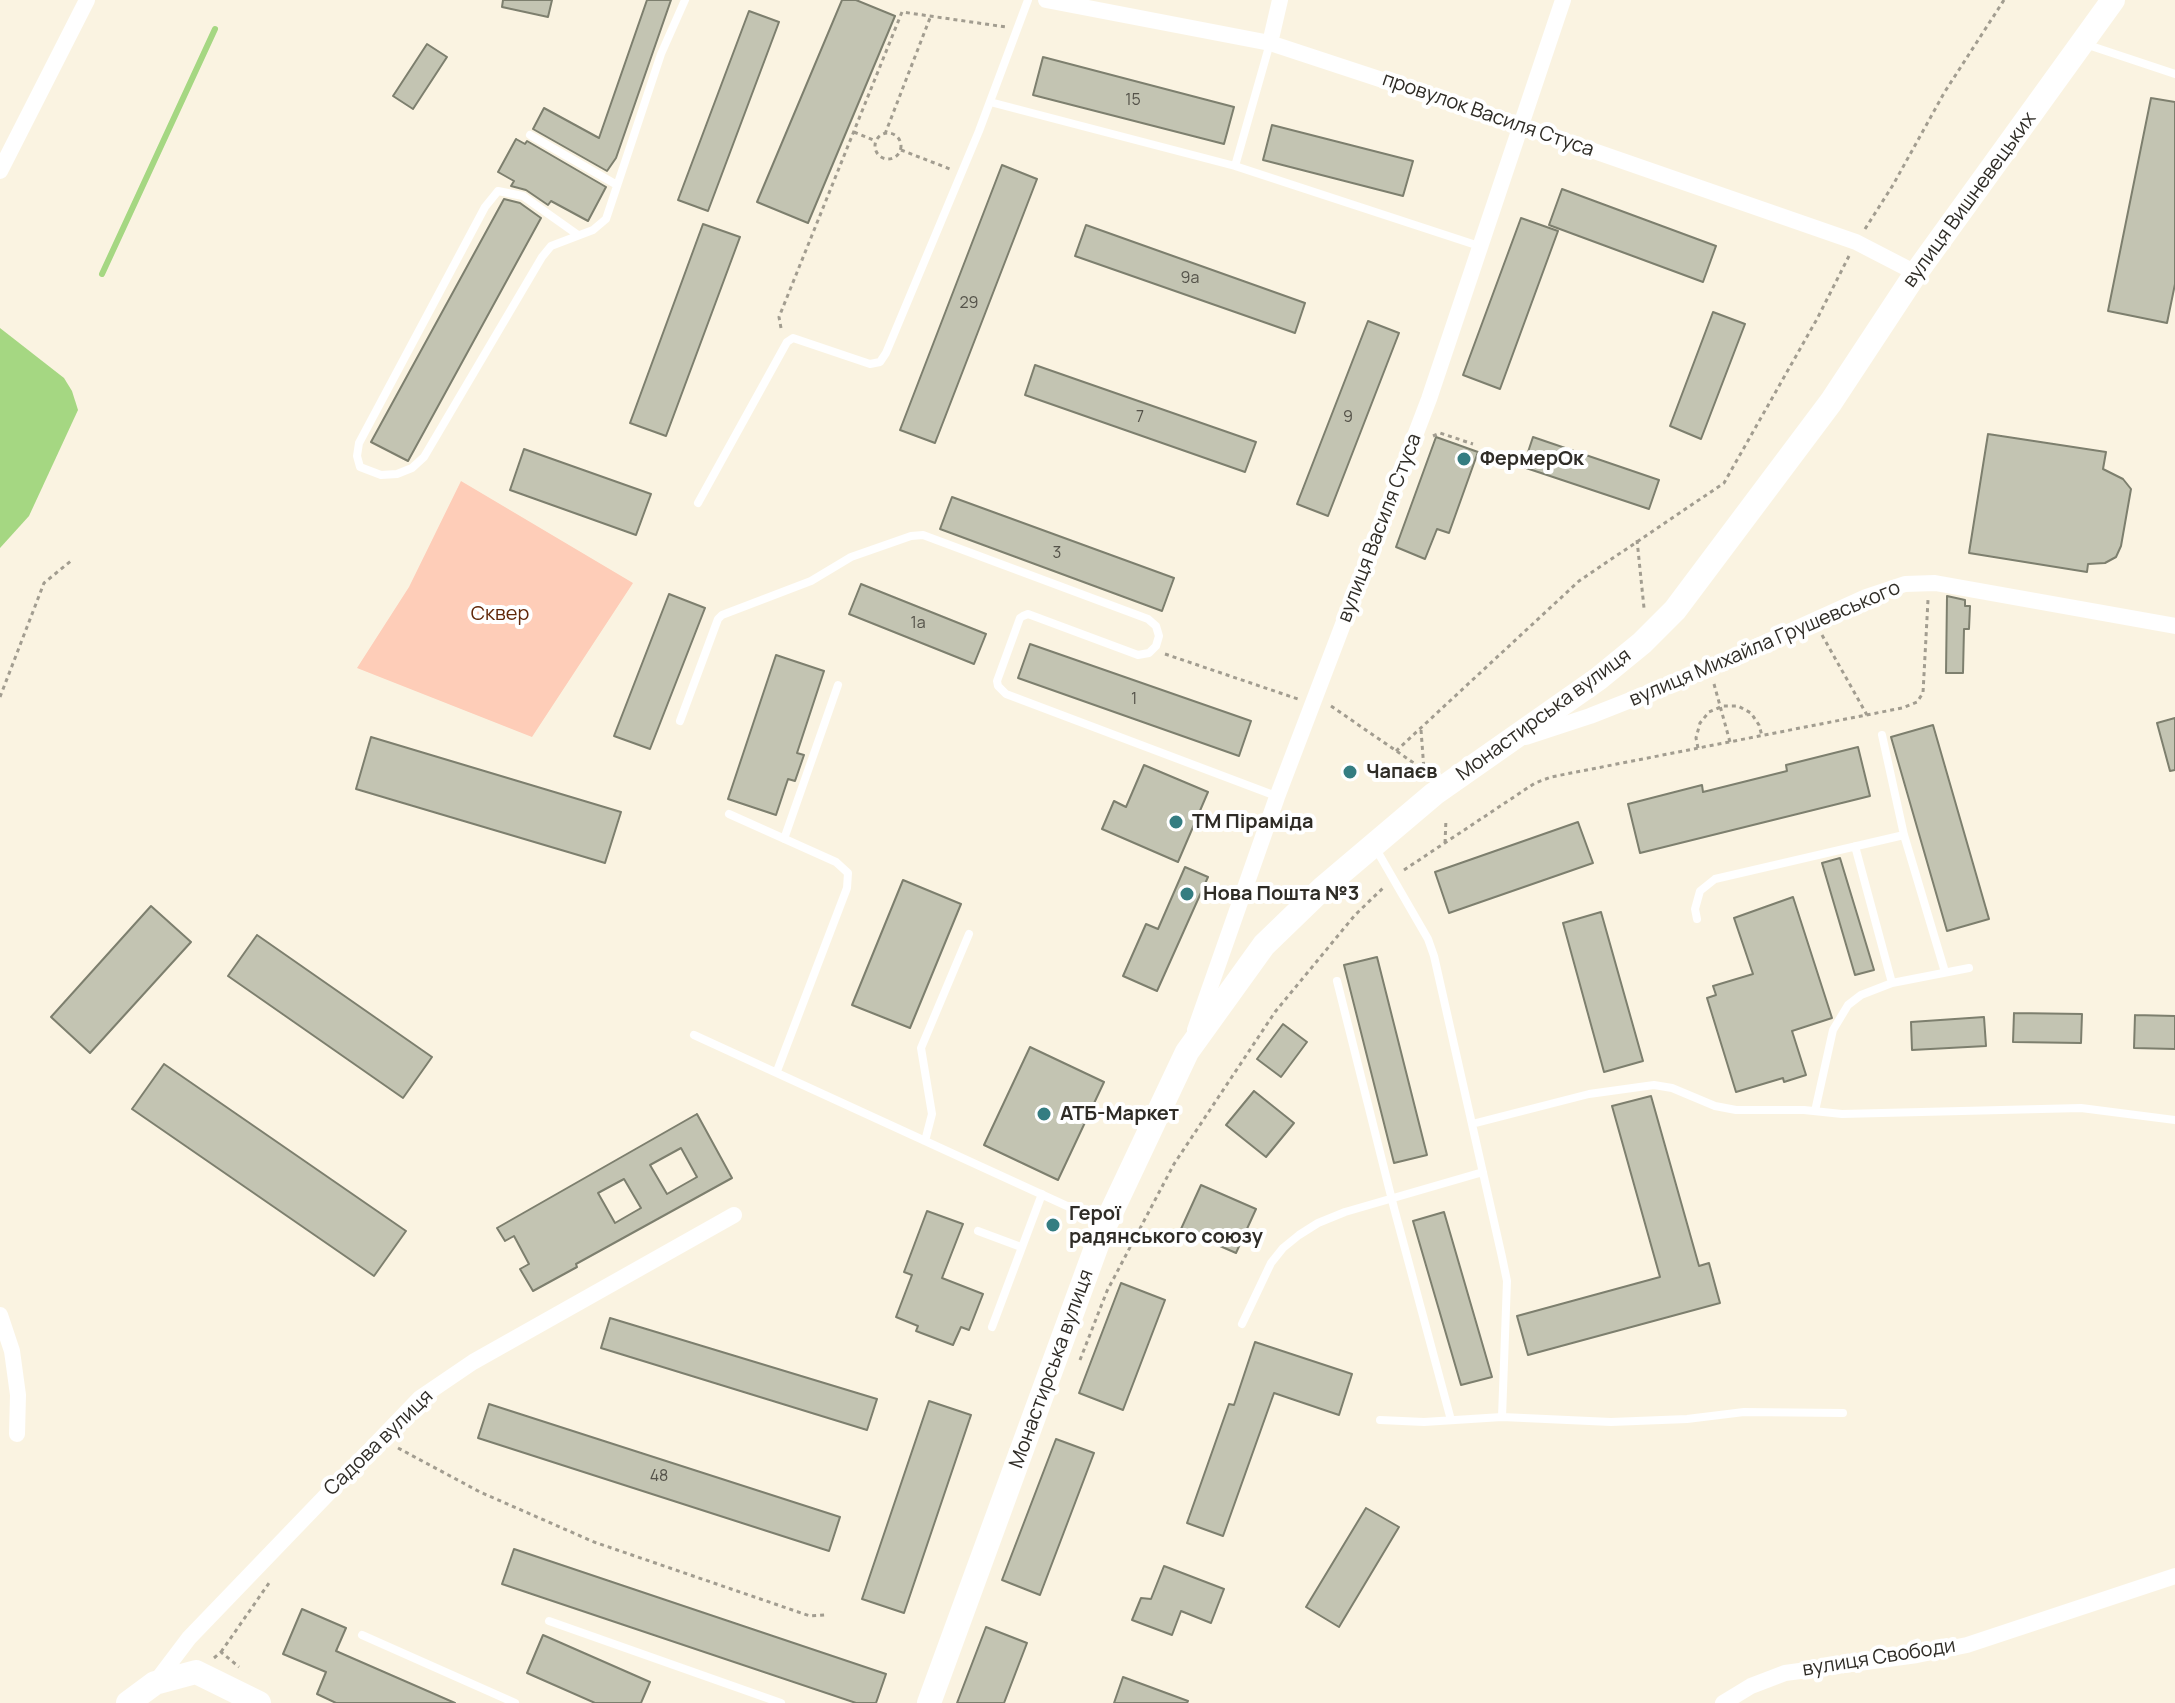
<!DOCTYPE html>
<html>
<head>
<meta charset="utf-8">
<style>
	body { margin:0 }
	canvas { display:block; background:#faf3e1 }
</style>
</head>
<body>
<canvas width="2175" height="1703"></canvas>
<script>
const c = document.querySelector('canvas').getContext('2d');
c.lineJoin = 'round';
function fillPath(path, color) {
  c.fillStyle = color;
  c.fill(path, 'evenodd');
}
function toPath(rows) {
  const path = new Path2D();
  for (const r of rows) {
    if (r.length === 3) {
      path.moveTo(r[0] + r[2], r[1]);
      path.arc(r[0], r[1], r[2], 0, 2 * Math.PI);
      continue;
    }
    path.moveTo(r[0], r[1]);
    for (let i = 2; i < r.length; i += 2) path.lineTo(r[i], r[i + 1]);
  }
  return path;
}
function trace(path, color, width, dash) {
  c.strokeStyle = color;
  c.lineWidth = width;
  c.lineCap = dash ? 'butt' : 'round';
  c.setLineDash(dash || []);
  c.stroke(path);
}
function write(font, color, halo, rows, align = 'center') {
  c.font = font + ' Manrope,sans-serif';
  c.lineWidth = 8;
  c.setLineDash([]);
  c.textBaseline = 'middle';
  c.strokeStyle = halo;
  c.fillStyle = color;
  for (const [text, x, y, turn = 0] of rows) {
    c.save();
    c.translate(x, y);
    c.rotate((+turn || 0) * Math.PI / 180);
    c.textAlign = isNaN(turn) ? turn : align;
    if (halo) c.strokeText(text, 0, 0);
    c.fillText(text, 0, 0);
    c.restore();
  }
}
fillPath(toPath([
	[461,481,633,583,532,737,357,668,409,587]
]), '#fecdb8');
fillPath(toPath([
	[0,328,64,378,72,391,78,410,29,516,0,548]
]), '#a5d782');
trace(toPath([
	[102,274,215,29]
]), '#a5d782', 6);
const building = toPath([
	[503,0,552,0,548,17,502,7,503,0],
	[647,0,671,0,616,158,607,171,533,129,544,108,599,138,647,0],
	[842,0,856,0,895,16,808,223,757,202,842,0],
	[749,11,779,22,708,211,678,200,749,11],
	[427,44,447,57,413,109,393,96,427,44],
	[1043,57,1234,107,1224,144,1033,95,1043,57],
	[2151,98,2175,102,2175,284,2167,323,2108,311,2151,98],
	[1272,125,1413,161,1403,196,1263,160,1272,125],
	[516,139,525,144,527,141,606,187,588,221,551,201,548,205,526,190,511,186,514,181,498,172,516,139],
	[1002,165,1037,179,935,443,900,430,1002,165],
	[1562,189,1716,246,1703,282,1549,225,1562,189],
	[504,199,520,203,541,218,408,461,371,442,504,199],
	[1521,218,1558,231,1500,389,1463,375,1521,218],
	[703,224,740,237,666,436,630,423,703,224],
	[1086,225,1305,303,1295,333,1075,256,1086,225],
	[1713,312,1745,324,1701,439,1670,426,1713,312],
	[1368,321,1399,333,1328,516,1297,504,1368,321],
	[1035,365,1256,442,1245,472,1025,395,1035,365],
	[1988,434,2106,452,2103,469,2123,479,2131,489,2121,546,2116,557,2105,563,2088,564,2087,572,1969,553,1988,434],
	[1436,437,1478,452,1449,533,1437,529,1425,559,1396,547,1436,437],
	[1533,437,1659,480,1649,509,1523,467,1533,437],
	[524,449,651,494,636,535,510,490,524,449],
	[952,497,1174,578,1162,611,940,529,952,497],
	[861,584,986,634,974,664,849,614,861,584],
	[669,594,705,608,650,749,614,736,669,594],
	[1947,596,1965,600,1965,606,1970,606,1969,629,1964,629,1963,673,1946,673,1947,596],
	[1030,644,1251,721,1239,756,1018,678,1030,644],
	[776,655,824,671,797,753,804,755,795,781,788,779,776,815,728,799,776,655],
	[2175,718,2175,770,2170,771,2157,723,2175,718],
	[1933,725,1989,919,1947,931,1891,737,1933,725],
	[371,737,621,812,605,863,356,789,371,737],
	[1858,747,1870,796,1640,853,1628,804,1702,785,1703,792,1787,771,1786,765,1858,747],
	[1144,765,1208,792,1178,862,1102,829,1114,801,1126,807,1144,765],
	[1578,822,1593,863,1449,913,1435,872,1578,822],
	[1840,858,1874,970,1855,975,1822,863,1840,858],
	[1185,867,1208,877,1157,991,1123,976,1146,924,1158,929,1185,867],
	[903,880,961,904,910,1028,852,1005,903,880],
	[1793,897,1832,1018,1792,1031,1806,1075,1784,1082,1783,1078,1736,1092,1707,998,1716,995,1713,986,1753,974,1734,918,1793,897],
	[151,906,191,942,90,1053,51,1017,151,906],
	[1601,912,1643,1061,1604,1072,1563,923,1601,912],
	[257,935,432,1057,403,1098,228,976,257,935],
	[1377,957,1427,1155,1394,1163,1344,965,1377,957],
	[2014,1013,2082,1014,2081,1043,2013,1042,2014,1013],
	[2135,1015,2175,1016,2175,1049,2134,1048,2135,1015],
	[1984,1017,1986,1046,1912,1050,1911,1022,1984,1017],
	[1283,1024,1307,1042,1281,1077,1257,1059,1283,1024],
	[1030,1047,1104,1082,1058,1180,984,1145,1030,1047],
	[164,1064,406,1231,374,1276,132,1109,164,1064],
	[1254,1091,1294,1123,1266,1157,1226,1125,1254,1091],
	[1651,1096,1699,1266,1709,1263,1720,1303,1528,1355,1517,1316,1660,1277,1612,1106,1651,1096],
	[697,1114,732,1178,576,1264,577,1267,533,1291,520,1269,529,1264,514,1236,505,1241,497,1228,697,1114],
	[681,1148,697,1177,667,1194,650,1165,681,1148],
	[624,1179,641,1208,615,1223,598,1193,624,1179],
	[1201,1185,1256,1209,1236,1253,1181,1229,1201,1185],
	[927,1211,963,1224,942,1278,983,1294,969,1330,961,1327,953,1345,916,1331,918,1326,896,1317,912,1275,904,1272,927,1211],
	[1444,1212,1492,1377,1461,1385,1413,1221,1444,1212],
	[1121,1283,1165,1300,1123,1410,1079,1393,1121,1283],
	[610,1318,877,1399,867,1430,601,1348,610,1318],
	[1255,1342,1352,1374,1339,1415,1274,1393,1223,1536,1187,1523,1229,1404,1234,1405,1255,1342],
	[929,1401,971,1415,904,1613,862,1599,929,1401],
	[489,1404,840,1517,829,1551,478,1438,489,1404],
	[1056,1439,1094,1453,1040,1595,1002,1580,1056,1439],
	[1366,1508,1399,1527,1339,1627,1306,1607,1366,1508],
	[514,1549,886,1674,876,1703,856,1703,502,1584,514,1549],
	[1164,1566,1224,1589,1211,1623,1181,1611,1172,1635,1132,1620,1141,1598,1151,1599,1164,1566],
	[302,1609,346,1628,336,1651,455,1703,336,1703,317,1694,326,1672,283,1654,302,1609],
	[986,1627,1027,1643,1004,1703,957,1703,986,1627],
	[543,1635,650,1682,641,1703,595,1703,527,1673,543,1635],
	[1123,1677,1188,1701,1187,1703,1114,1703,1123,1677]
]);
fillPath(building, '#c3c4b2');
trace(building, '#7d7f6e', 2);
trace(toPath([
	[854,132,876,141],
	[888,146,13],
	[885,134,930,18],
	[901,150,950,169],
	[1865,229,1893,185,1944,93,2004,0],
	[781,328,779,317,902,12,1006,27],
	[1433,436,1440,433,1473,444],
	[1637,540,1644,608],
	[1822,635,1867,715],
	[1165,654,1298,699],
	[1714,684,1730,742],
	[0,697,44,583,72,560],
	[1331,706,1424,770],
	[1421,730,1424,770],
	[1698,748,1696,738,1700,723,1709,712,1723,706,1738,706,1751,713,1759,725,1762,736],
	[1396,751,1579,581,1724,483,1817,319,1849,256],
	[1445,843,1446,819],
	[1404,870,1535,783,1551,777,1902,708,1917,702,1923,693,1928,600],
	[1080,1360,1107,1291,1174,1164,1275,1012,1355,915,1383,888],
	[398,1448,480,1492,594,1542,810,1616,825,1615],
	[221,1652,269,1583],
	[214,1658,221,1652,239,1667]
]), '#a29d90', 3, [4, 4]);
trace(toPath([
	[2085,44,2175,74],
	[990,102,1235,166,1479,246],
	[530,135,617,185],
	[1235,166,1270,43],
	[578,235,523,196,498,191,485,207,359,443,357,456,360,467,381,475,397,474,412,468,424,457,542,257,551,246,593,230,606,219,661,54,685,0],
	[698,503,787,342,793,338,870,364,880,362,886,353,979,131,1028,0],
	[680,721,718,619,722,615,811,581,851,557,911,536,923,535,1148,619,1156,626,1159,636,1156,646,1149,653,1138,655,1028,614,1023,616,1020,618,997,681,998,686,1006,694,1276,796],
	[1882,735,1904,835,1945,972],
	[729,814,836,862,848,873,847,888,777,1071],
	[784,839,838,685],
	[1855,846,1892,983],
	[1376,849,1428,939,1434,956,1502,1257,1507,1281,1502,1417],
	[1697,919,1695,909,1700,891,1715,879,1904,835],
	[1337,981,1394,1208,1451,1420],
	[694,1035,1104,1223],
	[1815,1111,1833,1030,1848,1005,1861,995,1892,983,1969,968],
	[1472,1124,1589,1094,1654,1085,1672,1088,1715,1106,1736,1110,1804,1110,1842,1114,2081,1108,2175,1120],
	[925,1141,932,1114,921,1048,969,934],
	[978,1231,1021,1247],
	[1242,1324,1271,1263,1283,1248,1299,1235,1318,1223,1345,1212,1483,1172],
	[992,1327,1042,1194],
	[1380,1420,1424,1422,1502,1417,1611,1422,1687,1419,1744,1412,1843,1413],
	[549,1621,781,1703],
	[362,1635,515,1703]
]), '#fff', 8);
trace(toPath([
	[1046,0,1270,43,1519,125,1856,242,1916,273],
	[1270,43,1280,0],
	[0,171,87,0],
	[1526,737,1590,716,1689,677,1866,597,1905,584,1935,583,2175,626],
	[1195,1030,1277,797,1429,399,1563,0],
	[0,1315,12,1351,18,1395,17,1434],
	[155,1683,189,1638,420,1398,473,1362,734,1215],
	[1723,1703,1751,1686,1785,1673,1917,1655,1967,1645,2175,1576]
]), '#fff', 16);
trace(toPath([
	[128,1703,155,1683,196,1672,259,1703],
	[929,1703,1101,1234,1187,1052,1264,945,1323,888,1434,794,1598,679,1642,643,1675,610,1831,402,1916,273,2113,0]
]), '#fff', 24);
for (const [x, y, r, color] of [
	[1464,459,8,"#347d81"],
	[1350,772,8,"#347d81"],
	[1176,822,8,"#347d81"],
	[1187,894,8,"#347d81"],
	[1044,1114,8,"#347d81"],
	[1053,1225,8,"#347d81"]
]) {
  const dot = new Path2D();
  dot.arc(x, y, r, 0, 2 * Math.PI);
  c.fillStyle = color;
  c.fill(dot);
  trace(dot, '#fff', 3);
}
write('16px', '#545249', null, [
	["15",1133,101],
	["9а",1190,279],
	["29",969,304],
	["7",1140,418],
	["9",1348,418],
	["3",1057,554],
	["1а",918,624],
	["1",1134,700],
	["48",659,1477]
]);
write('20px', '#2f2c26', '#fff', [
	["провулок Василя Стуса",1488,115,19],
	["вулиця Вишневецьких",1970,200,-54],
	["вулиця Василя Стуса",1380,528,-69],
	["вулиця Михайла Грушевського",1765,644,-23],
	["Монастирська вулиця",1544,715,-36],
	["Монастирська вулиця",1052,1369,-70],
	["Садова вулиця",379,1443,-44],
	["вулиця Свободи",1879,1658,-9]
]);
write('bold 20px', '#2f2c26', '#fff', [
	["ФермерОк",1480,459],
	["Чапаєв",1366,772],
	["ТМ Піраміда",1192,822],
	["Нова Пошта №3",1203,894],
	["АТБ-Маркет",1060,1114],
	["Герої",1069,1214],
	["радянського союзу",1069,1237]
], 'left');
write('20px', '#612809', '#fff', [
	["Сквер",500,614]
]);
</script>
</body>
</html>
